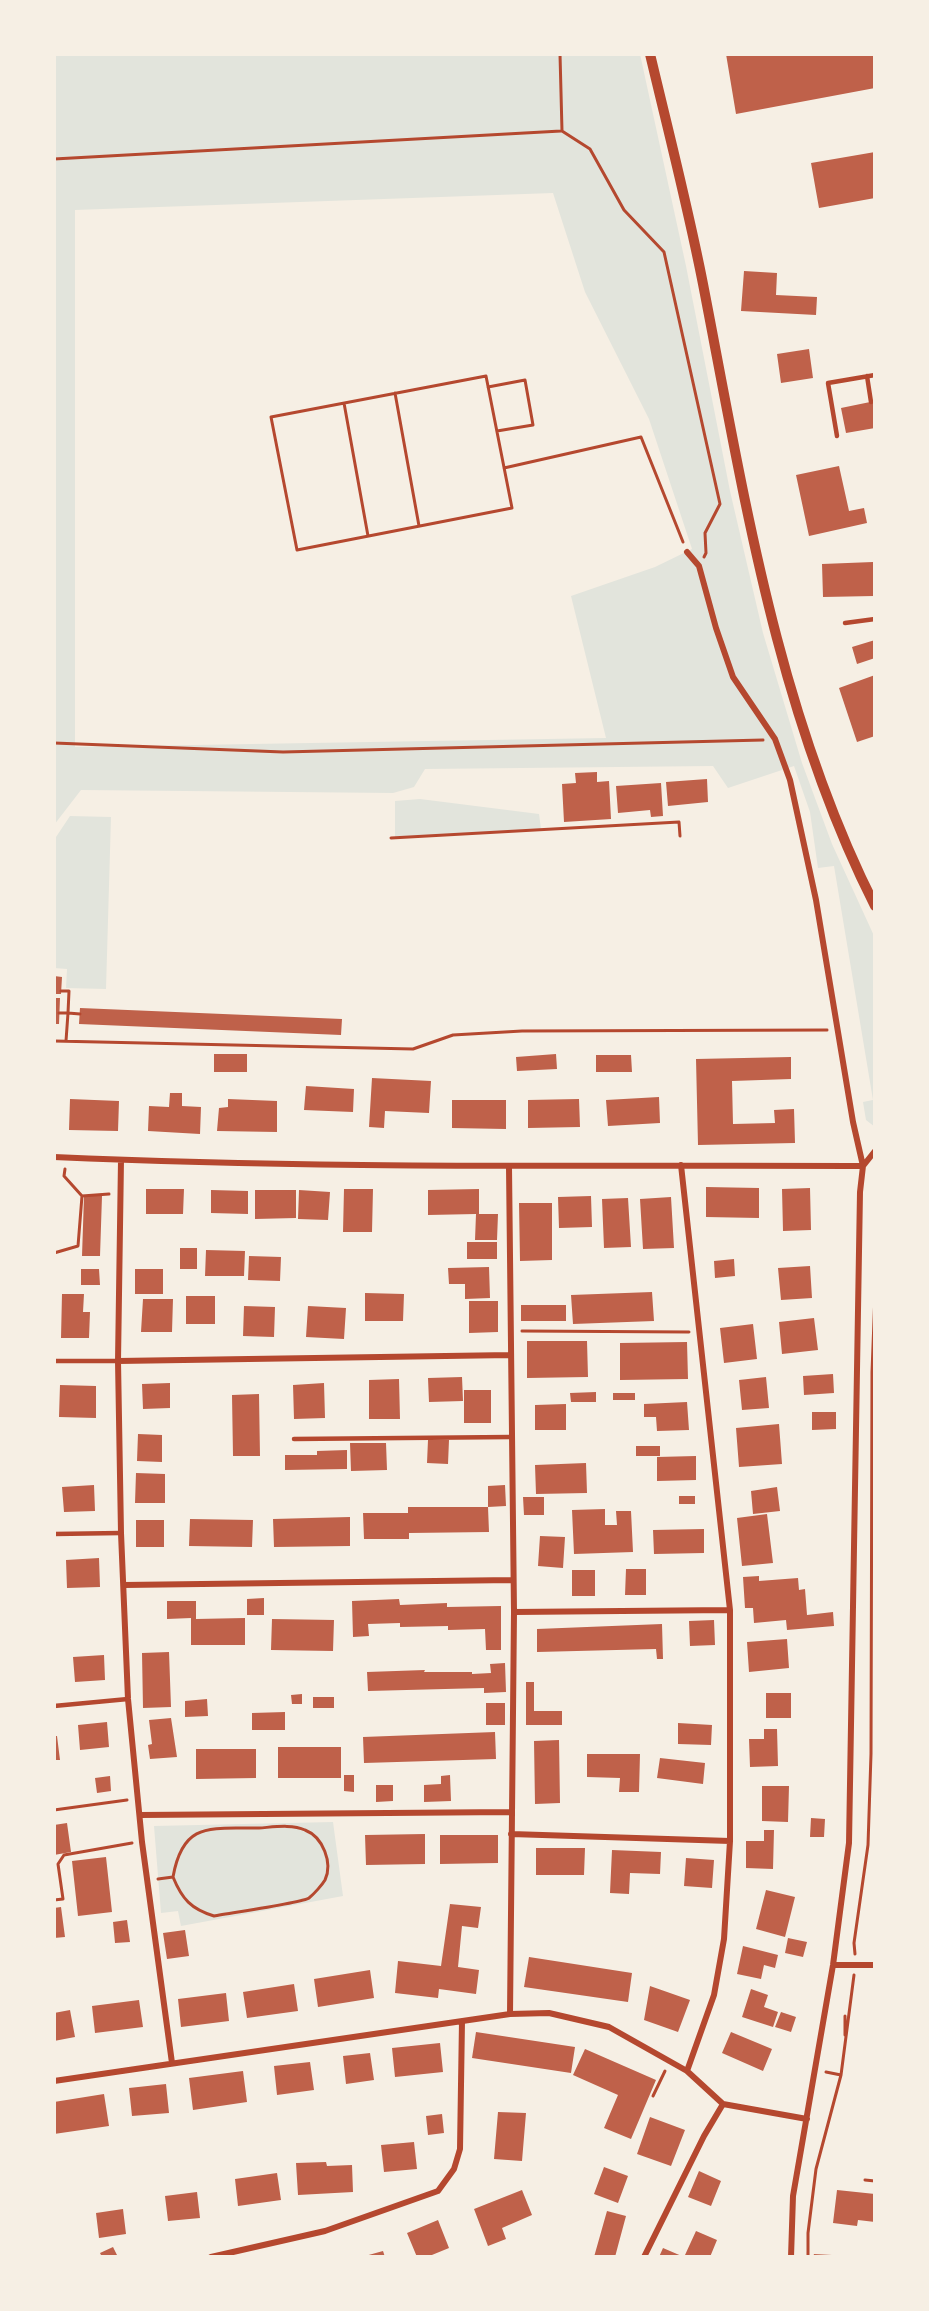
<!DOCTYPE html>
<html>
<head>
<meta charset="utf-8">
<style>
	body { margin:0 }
	#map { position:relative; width:929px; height:2311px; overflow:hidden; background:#f6efe4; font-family:Ubuntu,sans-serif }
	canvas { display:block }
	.frame { position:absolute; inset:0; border:56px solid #f6efe4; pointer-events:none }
</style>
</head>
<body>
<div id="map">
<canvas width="929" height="2311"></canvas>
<div class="frame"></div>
</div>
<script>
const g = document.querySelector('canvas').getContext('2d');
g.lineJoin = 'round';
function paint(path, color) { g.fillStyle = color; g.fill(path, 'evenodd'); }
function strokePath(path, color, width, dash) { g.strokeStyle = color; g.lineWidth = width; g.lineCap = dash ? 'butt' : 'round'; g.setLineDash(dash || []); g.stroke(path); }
paint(new Path2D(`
	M54,54h586l46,212 44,225 33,142 39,130 30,81 43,94v189l-9,-7 -3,-18 10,-2 -39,-234 -16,2 -8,-56 -16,-46 -66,22 -15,-22 -288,3 -11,18 -21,6 -312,-3 -27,35zM553,193l32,99 64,127 43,130 -37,18 -84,29 35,142 -531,9v-537z
	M420,799l119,15 2,15 -146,9v-37z
	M70,816l41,1 -5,172 -40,-1 1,-19 -13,-1v-128z
	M333,1822l10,74 -162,30 -3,-15 -17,2 -7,-87z`), '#e2e4dc');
paint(new Path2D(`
	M726,54h148l1,34 -139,26z
	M875,152v46l-56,10 -8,-45z
	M744,271l33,2 -1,22 41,2 -1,18 -75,-4z
	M809,349l4,29 -32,5 -4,-29z
	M875,401v27l-29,5 -5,-25z
	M839,466l10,45 15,-3 3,15 -58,13 -13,-61z
	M873,562l1,34 -51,1 -1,-33z
	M875,640v18l-18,6 -5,-17z
	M875,675v61l-18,6 -18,-54z
	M597,772v10l12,-1 2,38 -47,3 -2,-38 14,-1 -1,-10z
	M707,779l1,23 -40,4 -2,-24z
	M661,783l2,33 -12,1 -1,-7 -32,3 -2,-27z
	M54,976l8,1 -1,17h-7z
	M54,998h6l-1,26h-5z
	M80,1008l262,11 -1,16 -262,-11z
	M214,1054h33v18h-33z
	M556,1054l1,15 -40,2 -1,-14z
	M596,1055h35l1,17h-36z
	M791,1057v22l-59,2 1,43 42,-1 -1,-13 20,-1 1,34 -97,2 -2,-86z
	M372,1078l59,3 -2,32 -44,-2 -1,17 -15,-1z
	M306,1086l48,3 -1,23 -49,-2z
	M170,1093h12v13l19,1 -1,27 -52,-3 1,-25 20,1z
	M659,1097l1,26 -52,3 -2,-26z
	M70,1099l49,2 -1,30 -49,-1z
	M228,1099l49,2v31l-60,-1 2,-23 9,-1z
	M579,1099l1,28 -52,1v-28z
	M452,1100h54v29l-54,-1z
	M706,1187l53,1v30l-53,-1z
	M810,1188l1,42 -28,1 -1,-42z
	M146,1189h38l-1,25h-37z
	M344,1189h29l-1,43h-29z
	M479,1189v25h19l-1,26h-22l1,-26 -48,1v-25z
	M211,1190l37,1v23l-37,-1z
	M255,1190h41v28l-41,1z
	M299,1190l31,2 -2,28 -30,-1z
	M84,1196h18l-2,60h-18z
	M591,1196l1,31 -33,1 -1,-31z
	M671,1197l3,51 -31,1 -3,-50z
	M628,1198l3,49 -27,1 -2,-49z
	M519,1203h33v57l-32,1z
	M467,1242h30v17h-30z
	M180,1248h17v21h-17z
	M206,1250l39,1 -1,25h-39z
	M249,1256l32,1 -1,24 -32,-1z
	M734,1259l1,17 -20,2 -1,-17z
	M810,1266l2,32 -31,2 -3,-32z
	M489,1267l1,31 -25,1v-15h-16l-1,-16z
	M81,1269h18l1,16h-19z
	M135,1269h28v25h-28z
	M652,1292l2,29 -81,3 -2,-29z
	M365,1293l39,1 -1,27h-38z
	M62,1294h22l-1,18h7l-1,26h-28z
	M186,1296h29v28h-29z
	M143,1299h30l-1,33h-31z
	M469,1301h29v31l-29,1z
	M521,1305h45v16h-45z
	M244,1306l31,1 -1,30 -31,-1z
	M308,1306l38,2 -2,31 -38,-2z
	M814,1318l4,32 -36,4 -3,-32z
	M753,1324l4,35 -33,4 -4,-35z
	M527,1341h60l1,36 -61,1z
	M687,1342l1,37 -68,1v-37z
	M833,1374l1,19 -30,2 -1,-19z
	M462,1377l1,24 -34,1 -1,-24z
	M766,1377l3,31 -27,2 -3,-30z
	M399,1379l1,40h-31v-39z
	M170,1383v25l-27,1 -1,-25z
	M324,1383l1,35 -31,1 -1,-34z
	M60,1385l36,1v32l-37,-1z
	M464,1390h27v33h-27z
	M596,1392v10h-25l-1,-9z
	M613,1393h22v7h-22z
	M259,1394l1,62h-27l-1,-61z
	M687,1402l2,28 -32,1 -1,-14h-12v-13z
	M566,1404v26h-31v-25z
	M812,1412h24v17l-24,1z
	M779,1424l3,40 -43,3 -3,-39z
	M138,1434l24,1v27l-25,-1z
	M428,1440h21l-1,24 -21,-1z
	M350,1443h36l1,27 -36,1z
	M636,1446h24v10h-24z
	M347,1450v19l-62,1v-15h32v-4z
	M696,1456v24l-39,1v-24z
	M586,1463l1,30 -51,1 -1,-29z
	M136,1473l29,1v29h-30z
	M94,1485l1,26 -31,1 -2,-25z
	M505,1485l1,21 -18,1v-21z
	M777,1487l3,24 -27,3 -2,-23z
	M679,1496h16v8h-16z
	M523,1497h21v18h-20z
	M408,1507h80l1,25 -80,1v6h-45l-1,-26h45z
	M605,1509v16h12l-1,-14h15l2,41 -59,2 -2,-44z
	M767,1514l6,49 -31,3 -5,-48z
	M350,1517v29l-76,1 -1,-28z
	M190,1519l63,1 -1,27 -63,-1z
	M136,1520h28v27h-28z
	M704,1529v24l-50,1 -1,-24z
	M540,1536l25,1 -2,31 -25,-2z
	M99,1558l1,29 -33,1 -1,-28z
	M626,1569h20v26h-21z
	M572,1570h23v26h-23z
	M759,1576v5l39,-3 1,12 6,-1 2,26 26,-3 1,14 -47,4 -1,-10 -32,3 -1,-15h-8l-2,-31z
	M264,1598v17h-17v-16z
	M399,1599l1,6 47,-2v4l54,-1v44h-15l-1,-21 -37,1v-4l-48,1v-4l-32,1 1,12 -16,1 -1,-36z
	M167,1601h29v18l49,-1v27h-54v-27l-24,1z
	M272,1619l62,1 -1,31 -62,-1z
	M714,1620l1,25 -25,1 -1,-25z
	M662,1624l1,35h-6l-1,-10 -119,3v-23z
	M787,1639l2,29 -40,4 -2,-30z
	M169,1652l2,55 -28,1 -1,-55z
	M104,1655l1,25 -30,2 -2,-25z
	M505,1663l1,29 -22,1v-5l-116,3 -1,-19 58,-2 -1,2h48v2l19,-1 -1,-9z
	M526,1682h8v29h28v14h-36z
	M766,1693h25v25h-25z
	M302,1694v10h-10l-1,-9z
	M313,1697h21v11h-21z
	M207,1699l1,17 -23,1v-16z
	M486,1703h19v22h-19z
	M285,1712v18h-33v-17z
	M171,1718l6,39 -27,2 -2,-14 4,-1 -3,-24z
	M107,1722l2,25 -29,3 -2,-25z
	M678,1723l34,2 -1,20 -33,-1z
	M764,1729h13l1,37 -28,1 -1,-28h15z
	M495,1732l1,27 -132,4 -1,-26z
	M54,1736h3l3,24h-6z
	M559,1740l1,63 -25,1 -1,-63z
	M278,1747h63v31h-63z
	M196,1749h60v29l-60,1z
	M587,1754h53l-1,38h-20l1,-14 -33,-1z
	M660,1758l45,5 -2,21 -46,-6z
	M344,1775h10v17l-10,-1z
	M450,1775l1,26 -27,1v-17l17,-1v-8z
	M110,1776l1,15 -14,2 -2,-15z
	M376,1785h17v16l-17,1z
	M762,1786h27l-1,36 -26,-1z
	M811,1818l14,1 -1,18h-14z
	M67,1823l4,29 -17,3v-30z
	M764,1830h10l-1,39 -27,-1v-27h18z
	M425,1834v30l-59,1 -1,-30z
	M440,1835h58v28l-58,1z
	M536,1848h49l-1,27h-48z
	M612,1850l49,2 -1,22 -30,-1 -1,21 -19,-1z
	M106,1857l6,55 -34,4 -6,-55z
	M686,1858l28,2 -2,28 -28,-2z
	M766,1890l29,7 -10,40 -29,-8z
	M450,1904l31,3 -3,21 -16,-2 -4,41 21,3 -3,24 -37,-5 -1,9 -43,-5 3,-32 43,5z
	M61,1907l4,30 -11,1v-30z
	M127,1920l3,22 -15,1 -2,-21z
	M185,1930l4,26 -22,3 -4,-26z
	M788,1938l19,4 -4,15 -18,-4z
	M743,1946l35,9 -3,13 -11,-3 -3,14 -24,-5z
	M529,1957l103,16 -4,29 -104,-15z
	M370,1970l4,28 -56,9 -4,-28z
	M294,1984l4,27 -51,7 -4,-26z
	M650,1986l40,14 -12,32 -34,-12z
	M751,1989l17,6 -4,12 14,5 -5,15 -31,-10z
	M226,1993l3,28 -48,6 -3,-28z
	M139,2000l4,27 -48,6 -3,-27z
	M70,2010l5,27 -21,4v-28z
	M781,2012l15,5 -5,15 -16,-5z
	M476,2032l99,15 -4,26 -99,-15z
	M731,2032l41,17 -9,22 -41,-18z
	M440,2043l3,29 -48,5 -3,-29z
	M585,2049l71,31 -25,59 -27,-11 14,-33 -45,-20z
	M370,2053l4,27 -28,4 -3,-28z
	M310,2062l4,28 -37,5 -3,-29z
	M243,2071l4,31 -54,8 -4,-32z
	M166,2084l3,29 -37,3 -3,-28z
	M104,2094l5,32 -55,8v-32z
	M498,2112l28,1 -4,48 -28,-2z
	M442,2114l2,19 -16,2 -2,-19z
	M650,2117l35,13 -14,36 -34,-12z
	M414,2142l3,27 -33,3 -3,-27z
	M326,2162l1,4 25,-1 1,27 -55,3 -2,-32z
	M604,2167l24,9 -10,27 -24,-9z
	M699,2171l22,10 -10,25 -23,-9z
	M277,2173l4,27 -43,6 -3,-27z
	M522,2190l10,25 -30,13 4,11 -18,7 -14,-37z
	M837,2190l38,4v28l-17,-2 -1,6 -24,-3z
	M197,2192l3,26 -32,3 -3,-25z
	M123,2209l3,25 -27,4 -3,-25z
	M607,2211l19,5 -7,26 -4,15h-21z
	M438,2220l11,28 -22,9h-10l-10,-24z
	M696,2231l21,9 -7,17 -25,-2z
	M113,2247l5,10h-16l-2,-4z
	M663,2248l21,9h-25z
	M383,2251l2,6h-20v-1z
	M814,2254l18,1 -1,2h-18z`), '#bf614a');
strokePath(new Path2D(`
	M560,54l2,77 28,18 34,61 40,42 56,252 -15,29 1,20 -2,4
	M54,159l507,-28
	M486,376l26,132 -215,42 -26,-133z
	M488,387l37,-7 8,45 -36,6
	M395,393l24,133
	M344,403l24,133
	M504,468l137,-31 42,105
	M54,743l229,9 480,-12
	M391,838l288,-16 1,14
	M61,991h8l-1,22 12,1
	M59,1013h9l-2,28
	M54,1041l359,8 40,-14 69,-4 305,-1
	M65,1169l-1,7 18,20
	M54,1253l24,-7 4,-50 27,-2
	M522,1331l167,1
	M54,1810l73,-10
	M158,1879l15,-2c10,-57 39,-48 86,-49 15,-1 33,-4 46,2 18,7 28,33 20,50 -3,5 -11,14 -16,18 -7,5 -80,15 -95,18 -23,-7 -32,-17 -41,-39
	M54,1900l9,-1 -5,-35 6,-9 68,-12
	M855,1954l-1,-11 14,-98 3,-91 1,-382 3,-78
	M845,2016v19
	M826,2072l15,3
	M653,2096l12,-25
	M865,2180l10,1
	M808,2257v-24l8,-64 25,-94 13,-100`), '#b5482f', 3);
strokePath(new Path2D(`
	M867,376l4,26
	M837,436l-9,-53 47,-8
	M845,623l30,-4
	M54,1361h64
	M294,1439l217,-2
	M54,1534l67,-1
	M54,1706l74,-7`), '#b5482f', 4.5);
strokePath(new Path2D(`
	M687,552l12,14 17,62 17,49 42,62 15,41 26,120 37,222 10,44 -3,26 -11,651 -16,122 -40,231 -2,61
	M54,1157c269,12 540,8 809,9
	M121,1160l-3,201 3,172 7,166 14,143 30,221
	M681,1165l49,445v231l-6,98 -10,56 -27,76
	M863,1166l12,-15
	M509,1167l5,445 -4,402
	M118,1361l393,-6
	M124,1585l389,-5
	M514,1612l216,-2
	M140,1815l371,-3
	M511,1834l219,7
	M833,1965h42
	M54,2081l456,-67 39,-1 60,14 78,44 36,33 84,15
	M211,2257l114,-26 113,-40 16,-22 6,-20 2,-128
	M644,2257l60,-121 19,-32`), '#b5482f', 6);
strokePath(new Path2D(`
	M650,54c18,76 38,153 53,230 41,211 74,428 172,622`), '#b5482f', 10);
</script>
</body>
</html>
